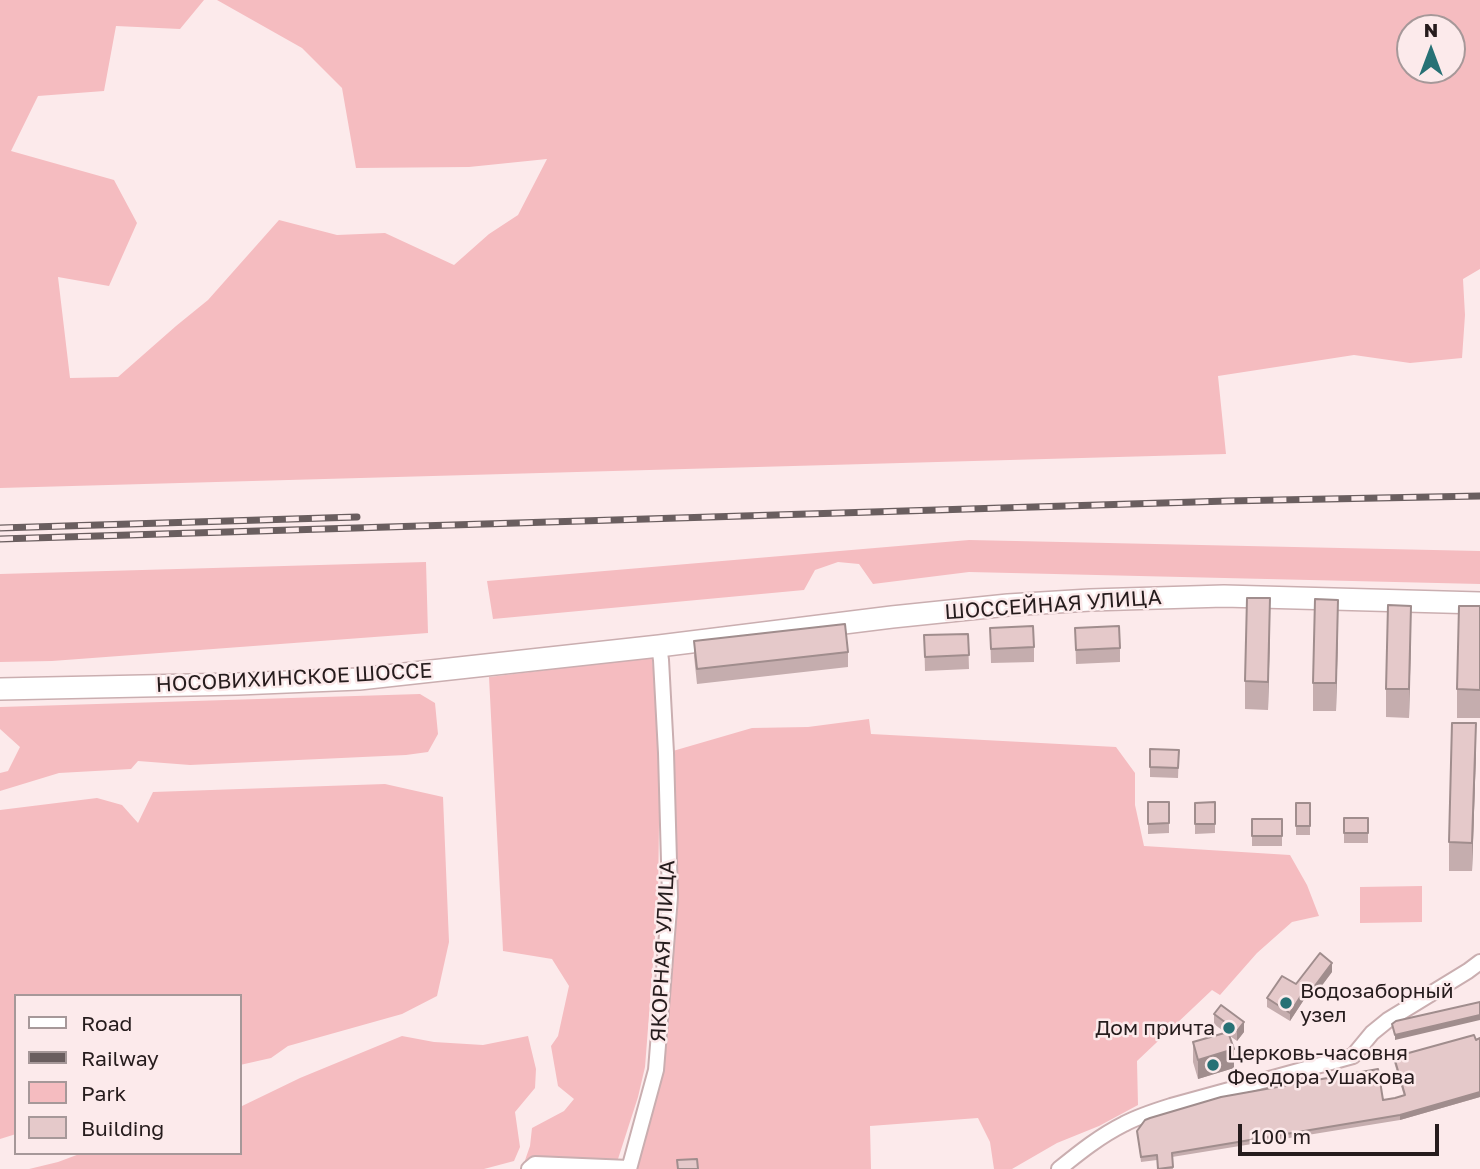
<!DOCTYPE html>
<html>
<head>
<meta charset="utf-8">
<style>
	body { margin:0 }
	#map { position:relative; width:1480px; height:1169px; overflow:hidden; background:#fceaeb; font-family:"Golos Text",sans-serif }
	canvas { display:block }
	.legend { position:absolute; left:14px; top:994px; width:228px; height:161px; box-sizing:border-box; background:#fceaeb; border:2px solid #a69899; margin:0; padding:9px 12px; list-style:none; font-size:21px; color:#261c1d }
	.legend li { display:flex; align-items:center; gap:14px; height:35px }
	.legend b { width:35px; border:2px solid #a69899 }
	.north { position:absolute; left:1396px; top:14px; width:70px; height:70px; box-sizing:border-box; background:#fceaeb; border:2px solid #a69899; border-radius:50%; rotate:0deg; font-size:19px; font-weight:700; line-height:28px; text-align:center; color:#261c1d }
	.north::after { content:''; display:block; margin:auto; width:24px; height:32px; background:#277175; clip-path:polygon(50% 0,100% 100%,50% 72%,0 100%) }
	.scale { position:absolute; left:1238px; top:1124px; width:201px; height:32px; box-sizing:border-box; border:4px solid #261c1d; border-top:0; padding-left:9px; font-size:21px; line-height:24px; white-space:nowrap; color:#261c1d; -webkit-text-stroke:5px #fceaeb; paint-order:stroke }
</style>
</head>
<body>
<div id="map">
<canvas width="1480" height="1169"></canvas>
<ul class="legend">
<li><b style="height:9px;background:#fff"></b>Road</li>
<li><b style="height:9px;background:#6a5e5f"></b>Railway</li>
<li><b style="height:19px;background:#f5bcc0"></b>Park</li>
<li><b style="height:19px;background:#e5c9ca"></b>Building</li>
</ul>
<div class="north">N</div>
<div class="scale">100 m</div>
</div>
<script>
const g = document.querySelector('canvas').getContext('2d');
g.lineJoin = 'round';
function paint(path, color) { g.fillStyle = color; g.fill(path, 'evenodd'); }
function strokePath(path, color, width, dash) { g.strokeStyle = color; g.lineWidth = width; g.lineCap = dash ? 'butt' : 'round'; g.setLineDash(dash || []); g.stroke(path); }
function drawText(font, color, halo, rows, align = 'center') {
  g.font = font + ' "Golos Text",sans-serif'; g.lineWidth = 5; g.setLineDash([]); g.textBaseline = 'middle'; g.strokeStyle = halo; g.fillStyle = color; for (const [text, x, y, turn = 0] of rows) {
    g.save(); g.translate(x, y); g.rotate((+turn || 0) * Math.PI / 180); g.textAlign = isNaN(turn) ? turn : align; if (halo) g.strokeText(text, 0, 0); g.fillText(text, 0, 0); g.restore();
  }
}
paint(new Path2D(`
	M0,0h204l-24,29 -64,-3 -12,65 -66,5 -27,55 103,29 23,43 -28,63 -51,-9 12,101 48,-1 58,-51 32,-26 71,-80 58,15 48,-2 69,32 35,-31 29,-19 29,-56 -78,8 -113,1 -14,-80 -40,-40 -85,-48h1263v269l-17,10 2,36 -3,43 -52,5 -56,-8 -136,21 8,78 -1226,34zM1410,28h42v42h-42z
	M969,540l511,11v33l-511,-12 -96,12 -14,-20 -21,-2 -23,8 -11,20 -311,29 -6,-38z
	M426,562l2,71 -376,28 -52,1v-88z
	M652,657l8,91 -2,151 -13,168 -7,30 -20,62 -2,10 -93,-3 7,-20 2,-18 32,-17 10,-12 -16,-13 -7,-40 7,-10 11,-50 -17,-27 -49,-8 -14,-274z
	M420,694l15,9 3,31 -10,18 -22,3 -216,10 -52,-4 -7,8 -72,4 -59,18v-18l8,-2 12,-24 -20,-18v-22z
	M869,719l2,15 245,13 19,26v32l9,41 146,9 17,30 12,31 -27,6 -35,31 -37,42 -8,-5 -75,71 1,44 -39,21 -42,17 -45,26h-18l-4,-27 -12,-24 -108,8 1,43h-242l27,-99 14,-173 -4,-144 86,-25 56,-1z
	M385,784l58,13 6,145 -12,54 -35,18 -114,32 -17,12 -31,7v-69h-224v138l-16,5v-329l97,-12 25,7 16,18 15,-31z
	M1422,886v36l-62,1v-36z
	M402,1036l32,6 49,3 45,-9 8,33 -1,19 -20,24 5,35 -6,14 -30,8h-455l29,-7 24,-9h158v-46l60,-29z`), '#f5bcc0');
const street = new Path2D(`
	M529,1169l6,-5 94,4
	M629,1169l27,-99 14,-173 -4,-144 -5,-93 -2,-14
	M1059,1169c21,-17 41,-33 65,-45 15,-8 31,-13 47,-18l182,-50 19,-23 16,-13 80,-49 12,-9`);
const secondary = new Path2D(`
	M0,689l238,-5 121,-5 300,-33 233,-29 116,-12 82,-5 134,-4 256,7`);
strokePath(street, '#caaeb0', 18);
strokePath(secondary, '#caaeb0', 24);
strokePath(street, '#fff', 14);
strokePath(secondary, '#fff', 21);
const rail = new Path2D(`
	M0,528l357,-11
	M0,539l1227,-38 253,-5`);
strokePath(rail, '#6a5e5f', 7);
strokePath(rail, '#fceaeb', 4.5, [13]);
paint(new Path2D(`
	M1480,606v112h-23v-29z
	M1270,627l-2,83 -23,-1v-28z
	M990,628l44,19v15l-43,1z
	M1075,628l45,20v14l-44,2z
	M1338,628l-2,83h-23v-28z
	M968,634l1,35 -44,2 -1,-36z
	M1411,634l-2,84 -23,-1v-28z
	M694,641l154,11v15l-151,17 -3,-28z
	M1150,749l29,1 -1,28 -28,-1z
	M1476,751l-4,120h-23v-29z
	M1148,802h21v31l-21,1z
	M1215,802v31l-20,1v-31z
	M1296,803h14v32h-14z
	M1344,818h24v25h-24z
	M1252,819h30v27h-30z
	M1332,972l-18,24 -5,-4 -19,29 -23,-14v-9l29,-14z
	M1214,1014l30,18 -7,9 -7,-5 4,32 -36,11 -5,-17v-20l33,-9 -12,-9z
	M1480,1038v59l-80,23 -228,37 1,12h-15l-1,-9 -16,2 -4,-31 258,-33 9,-2 -10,-34v-5z`), '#c5adae');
paint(new Path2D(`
	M1270,598v29l-2,83v-28z
	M1338,600v28l-2,83v-28z
	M1411,606v28l-2,84v-29z
	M1476,723v28l-4,120v-28z
	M1332,963v9l-18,24v-9z
	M1309,983v9l-19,29v-8z
	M1480,1015v5l-85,20v-5z
	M1244,1022v10l-7,9v-10z
	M1234,1049v19l-36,11v-19z
	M1480,1092v5l-80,23v-5z`), '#a08d8d');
const building = new Path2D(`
	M1247,598h23l-2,84 -23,-1z
	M1315,599l23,1 -2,83h-23z
	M1388,605l23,1 -2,83h-23z
	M1459,606h21v84l-23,-1z
	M845,624l3,28 -151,17 -3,-28z
	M1033,626l1,21 -43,2 -1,-21z
	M1119,626l1,22 -44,2 -1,-22z
	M968,634l1,21 -44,2 -1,-22z
	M1452,723h24l-4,120 -23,-1z
	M1150,749l29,1 -1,18 -28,-1z
	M1148,802h21v21l-21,1z
	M1215,802v22h-20v-21z
	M1296,803h14v23h-14z
	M1344,818h24v15h-24z
	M1252,819h30v17h-30z
	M1320,953l12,10 -18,24 -5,-4 -19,30 -23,-15 15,-22 14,8z
	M1480,1002v13l-85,20 -3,-11 4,-3z
	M1221,1005l23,17 -7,9 -23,-17z
	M1228,1032l6,17 -36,11 -5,-18z
	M1474,1035l2,5 4,-2v54l-80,23 -228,38 1,14 -15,2 -1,-14 -16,2 -4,-26 8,-11 5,-2 71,-21 157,-28 5,31 12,-2 10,-3 -11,-38z
	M697,1159l1,10h-20l-1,-9z`);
paint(building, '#e5c9ca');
strokePath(building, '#a08d8d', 2);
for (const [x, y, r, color] of [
	[1286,1003,7,"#277175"],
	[1229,1028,7,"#277175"],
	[1213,1065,7,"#277175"]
]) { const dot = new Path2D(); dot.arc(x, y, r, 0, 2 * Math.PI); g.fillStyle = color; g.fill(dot); strokePath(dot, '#fceaeb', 2.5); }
drawText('21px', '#261c1d', '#fceaeb', [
	["ШОССЕЙНАЯ УЛИЦА",1053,605,-4],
	["НОСОВИХИНСКОЕ ШОССЕ",294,678,-3],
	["ЯКОРНАЯ УЛИЦА",663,951,-87]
]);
drawText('21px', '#261c1d', '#fceaeb', [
	["Водозаборный",1300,991],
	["узел",1300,1015],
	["Дом причта",1215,1028,"right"],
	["Церковь-часовня",1227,1053],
	["Феодора Ушакова",1227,1077]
], 'left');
</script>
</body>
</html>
